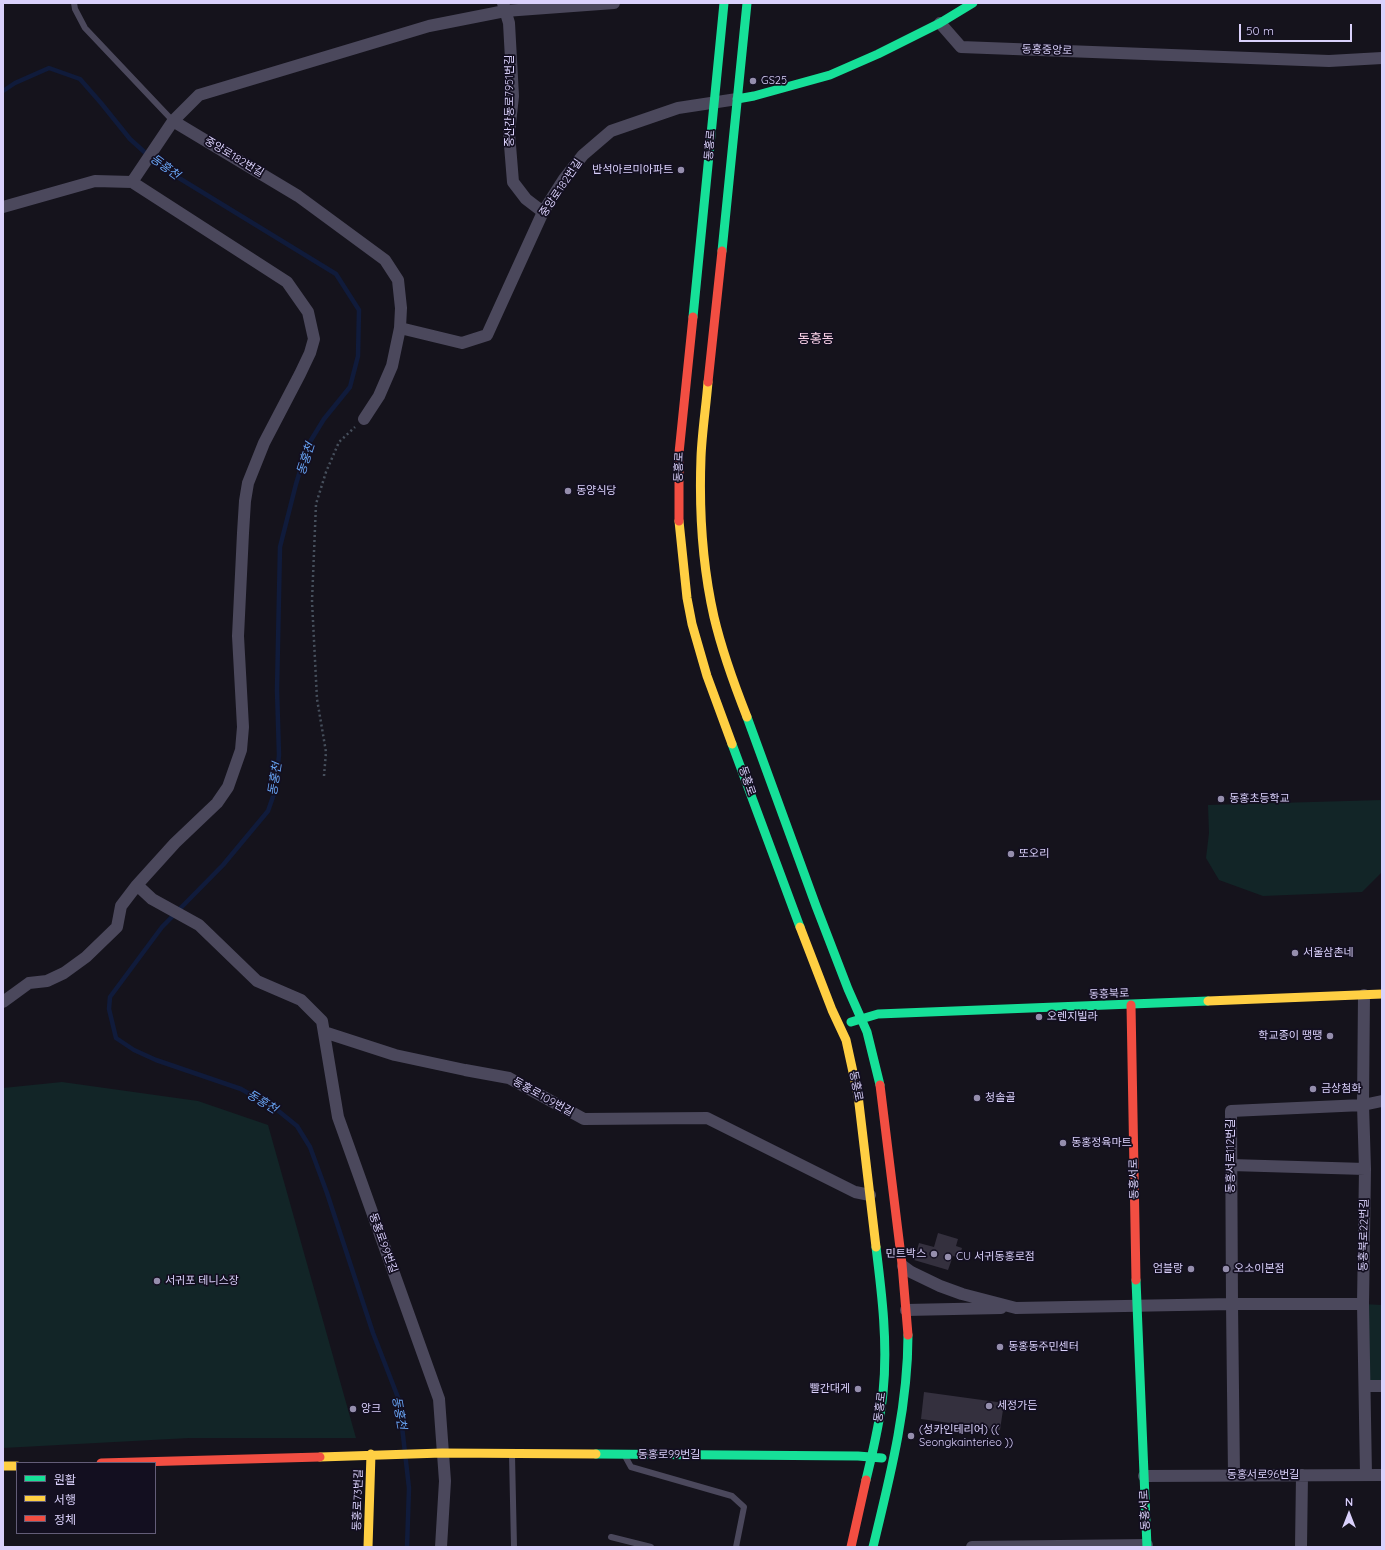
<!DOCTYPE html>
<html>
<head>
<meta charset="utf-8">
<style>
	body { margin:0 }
	#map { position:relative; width:1385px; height:1550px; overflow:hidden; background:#15131c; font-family:Quicksand,"Noto Sans KR",sans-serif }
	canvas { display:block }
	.frame { position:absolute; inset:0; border:4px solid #dad1fb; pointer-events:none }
	.legend { position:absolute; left:16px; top:1462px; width:140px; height:72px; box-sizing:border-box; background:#130f20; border:1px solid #635d78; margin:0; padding:5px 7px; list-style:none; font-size:12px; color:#dad1fb }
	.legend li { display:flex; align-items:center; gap:8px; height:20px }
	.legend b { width:20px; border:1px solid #635d78 }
	.north { position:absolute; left:1329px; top:1494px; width:40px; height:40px; -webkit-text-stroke:3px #130f20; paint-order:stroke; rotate:0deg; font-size:11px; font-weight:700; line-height:16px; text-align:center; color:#dad1fb }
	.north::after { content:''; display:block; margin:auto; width:14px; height:18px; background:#dad1fb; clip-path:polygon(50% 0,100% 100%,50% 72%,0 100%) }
	.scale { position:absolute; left:1239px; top:24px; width:113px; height:18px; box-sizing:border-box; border:2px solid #dad1fb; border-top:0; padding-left:5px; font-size:12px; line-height:14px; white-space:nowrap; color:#dad1fb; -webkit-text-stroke:3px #130f20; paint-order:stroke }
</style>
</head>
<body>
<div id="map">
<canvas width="1385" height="1550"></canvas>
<div class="frame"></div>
<ul class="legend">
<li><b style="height:5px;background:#16e098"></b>원활</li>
<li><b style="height:5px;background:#ffcf43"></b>서행</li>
<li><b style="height:5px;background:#f24e42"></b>정체</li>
</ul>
<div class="north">N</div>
<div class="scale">50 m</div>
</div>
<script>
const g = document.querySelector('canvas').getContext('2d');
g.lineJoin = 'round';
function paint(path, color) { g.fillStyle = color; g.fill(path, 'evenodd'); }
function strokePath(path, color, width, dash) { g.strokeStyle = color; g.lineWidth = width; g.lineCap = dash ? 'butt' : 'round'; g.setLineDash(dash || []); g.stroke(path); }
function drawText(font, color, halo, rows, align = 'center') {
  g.font = font + ' Quicksand,"Noto Sans KR",sans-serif'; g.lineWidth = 3.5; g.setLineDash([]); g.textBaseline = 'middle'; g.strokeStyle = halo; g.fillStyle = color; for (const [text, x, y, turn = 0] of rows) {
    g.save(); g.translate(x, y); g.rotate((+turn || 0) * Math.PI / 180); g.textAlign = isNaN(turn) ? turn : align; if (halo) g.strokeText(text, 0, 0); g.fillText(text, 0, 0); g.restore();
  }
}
paint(new Path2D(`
	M1382,800v72l-20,20 -99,4 -44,-16 -13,-22 3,-25 -1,-28z
	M62,1082l136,19 70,24 88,313h-167l-186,10v-360z
	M1363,1304l19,1v81h-17z`), '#122527');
strokePath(new Path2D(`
	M3,91l12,-8 34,-15 31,11 21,24 29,36 31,28 175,107 23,36 -1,46 -8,31 -26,32 -16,26 -12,39 -16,63 -3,143 2,65 -4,36 -7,20 -45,54 -61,62 -52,70 -1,12 7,29 18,12 22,10 85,29 35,20 21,17 13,21 17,46 46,140 26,67 10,88 -2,59`), '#101b3b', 4.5);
paint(new Path2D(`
	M938,1233l20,6 -2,7 6,2 -3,10 -6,-2 -5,14 -34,-10 5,-17 15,4z
	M924,1392l80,11 -4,27 -79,-11z`), '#34303e');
strokePath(new Path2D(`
	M324,776l2,-24 -9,-53 -5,-98 4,-97 10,-32 13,-30 16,-15`), '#464f5c', 2.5, [2, 3]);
strokePath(new Path2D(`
	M74,3l1,6 10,19 88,93
	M512,1455l2,92
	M625,1456l6,11 101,29 12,11 -8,40
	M611,1537l40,10`), '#4b485c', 6);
strokePath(new Path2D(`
	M503,3l6,20 4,73 -4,37 4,49 13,17 17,13
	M940,23l21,24 368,14 53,-3
	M173,121l26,-26 230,-69 76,-15 109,-8
	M132,182l41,-61 125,75 87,64 13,20 3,28 -1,20 -8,38 -13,30 -15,23
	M3,207l92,-26 37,1
	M400,328l62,15 25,-8 56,-123 21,-33 19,-24 28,-24 67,-23 59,-9
	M137,885l15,14 47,26 58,56 44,19 21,21 16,96 101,282 6,82 -4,66
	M1364,995l-1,110 2,64 -2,135 3,171
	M3,1002l26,-19 18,-2 17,-8 22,-16 31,-30 4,-21 16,-21 38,-42 42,-40 11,-16 13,-37 2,-23 -5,-91 5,-103 2,-32 3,-18 16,-40 36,-69 10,-21 4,-14 -6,-27 -21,-30 -155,-100
	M324,1032l71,23 70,15 44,8 75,41 123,-1 148,74 15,3
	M1231,1165l134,4
	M903,1266l8,6 29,14 22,8 54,14 216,-4 2,171
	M1363,1304h-131l-1,-193 132,-6 19,-4
	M906,1310l95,-2
	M1365,1386h17
	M1144,1476l238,-1
	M972,1547l175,-2
	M1301,1547l1,-72`), '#4b485c', 12);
strokePath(new Path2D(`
	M737,99l17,-3 76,-21 48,-21 62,-31 33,-20
	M722,251l25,-248
	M693,317l31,-314
	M747,717l69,189 32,83 19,43 13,53
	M732,744l68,183
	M851,1022l27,-8 330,-13
	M1136,1280l11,267
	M596,1454l262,2 24,2
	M866,1480c7,-29 14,-57 17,-87 5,-49 -1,-98 -7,-146
	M873,1547c17,-70 35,-140 35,-212`), '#16e098', 9);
strokePath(new Path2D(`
	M708,382c-2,25 -6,50 -7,75 -2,53 1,107 13,160 8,34 20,67 33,100
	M679,521l8,77 5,26 15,52 25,68
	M800,927l32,83 14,30 12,55 18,152
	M1208,1001l174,-7
	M320,1457l122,-4 154,1
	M3,1466h14
	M368,1547l3,-93`), '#ffcf43', 9);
strokePath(new Path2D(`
	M708,382l14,-131
	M679,521v-68l14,-136
	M1131,1005l5,275
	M880,1085l22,179 6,71
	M101,1463l219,-6
	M851,1547l15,-67`), '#f24e42', 9);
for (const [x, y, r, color] of [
	[753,81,4,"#958ead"],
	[681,170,4,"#958ead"],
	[568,491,4,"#958ead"],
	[1221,799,4,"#958ead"],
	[1011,854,4,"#958ead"],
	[1295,953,4,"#958ead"],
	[1039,1017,4,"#958ead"],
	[1330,1036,4,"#958ead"],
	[1313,1089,4,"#958ead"],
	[977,1098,4,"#958ead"],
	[1063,1143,4,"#958ead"],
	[934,1254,4,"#958ead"],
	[948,1257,4,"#958ead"],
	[1191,1269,4,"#958ead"],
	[1226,1269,4,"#958ead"],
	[157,1281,4,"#958ead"],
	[1000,1347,4,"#958ead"],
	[858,1389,4,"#958ead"],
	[989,1406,4,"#958ead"],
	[353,1409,4,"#958ead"],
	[911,1436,4,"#958ead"]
]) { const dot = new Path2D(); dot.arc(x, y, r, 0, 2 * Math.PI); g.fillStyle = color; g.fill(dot); strokePath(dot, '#130f20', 1.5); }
drawText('11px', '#dad1fb', '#130f20', [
	["동홍중앙로",1047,50,2],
	["중산간동로7951번길",510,101,-90],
	["동홍로",710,145,-85],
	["중앙로182번길",234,157,31],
	["중앙로182번길",561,188,-56],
	["동홍로",679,467,-88],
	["동홍로",747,781,71],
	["동홍북로",1109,994,-2],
	["동홍로",856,1086,79],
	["동홍로109번길",543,1097,29],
	["동홍서로112번길",1231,1156,-90],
	["동홍서로",1134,1179,-91],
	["동홍북로22번길",1364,1235,-89],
	["동홍로99번길",383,1243,70],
	["동홍로",880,1407,-83],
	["동홍로99번길",669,1455],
	["동홍서로96번길",1263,1475],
	["동홍로73번길",358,1500,-88],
	["동홍서로",1145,1510,-93]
]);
drawText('11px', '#dad1fb', '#130f20', [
	["GS25",761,81],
	["반석아르미아파트",673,170,"right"],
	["동양식당",576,491],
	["동홍초등학교",1229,799],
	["또오리",1019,854],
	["서울삼촌네",1303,953],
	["오렌지빌라",1047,1017],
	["학교종이 땡땡",1322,1036,"right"],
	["금상첨화",1321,1089],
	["청솔골",985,1098],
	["동홍정육마트",1071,1143],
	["민트박스",926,1254,"right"],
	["CU 서귀동홍로점",956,1257],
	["엄블랑",1183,1269,"right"],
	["오소이본점",1234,1269],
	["서귀포 테니스장",165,1281],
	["동홍동주민센터",1008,1347],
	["빨간대게",850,1389,"right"],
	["세정가든",997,1406],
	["앙크",361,1409],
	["(성카인테리어) ((",919,1430],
	["Seongkainterieo ))",919,1443]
], 'left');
drawText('italic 12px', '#68a4f3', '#130f20', [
	["동홍천",165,167,36],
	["동홍천",306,459,-72],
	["동홍천",275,779,-81],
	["동홍천",262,1102,31],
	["동홍천",399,1413,80]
]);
drawText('13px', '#fbd3e9', '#130f20', [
	["동홍동",816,339]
]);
</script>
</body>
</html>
